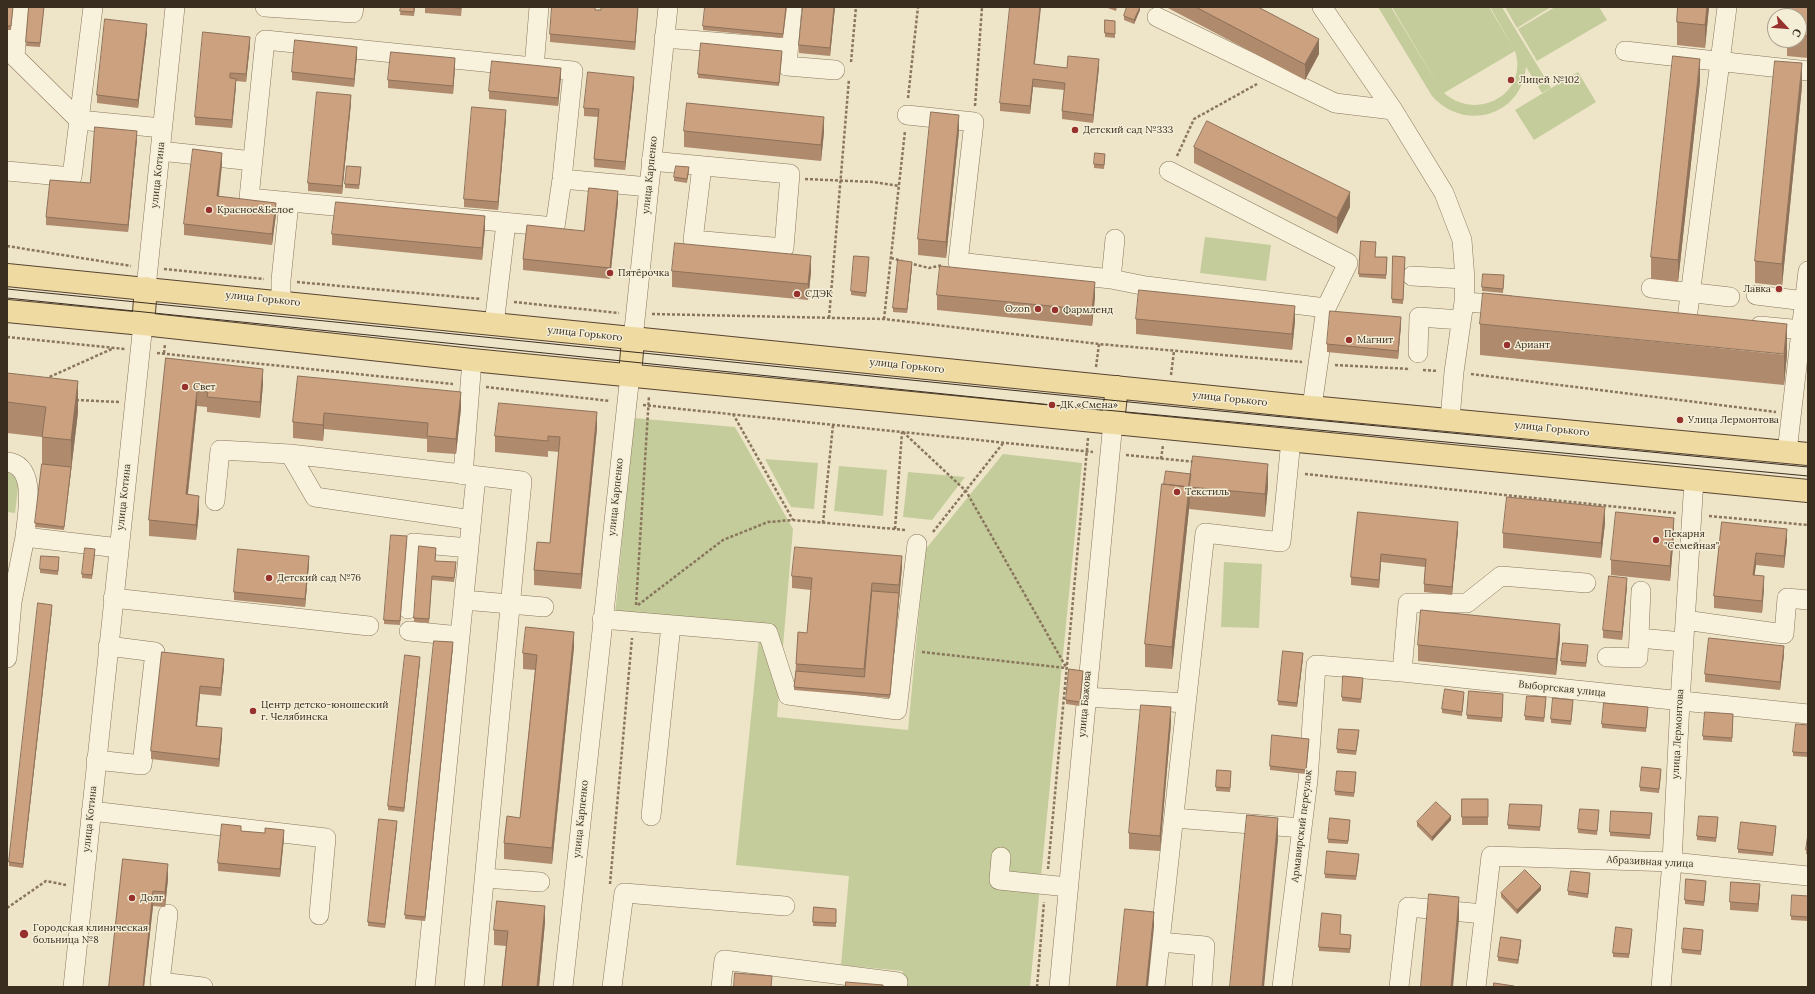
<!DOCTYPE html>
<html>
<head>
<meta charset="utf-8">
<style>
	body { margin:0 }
	#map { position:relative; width:1815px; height:994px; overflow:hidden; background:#eee4c8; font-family:Lora,serif }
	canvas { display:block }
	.frame { position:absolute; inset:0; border:8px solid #3a2e20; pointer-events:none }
	.north { position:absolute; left:1767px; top:8px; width:40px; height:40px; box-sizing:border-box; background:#f5eed7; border:1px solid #aaa18e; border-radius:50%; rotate:116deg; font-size:11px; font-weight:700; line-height:16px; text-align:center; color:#3a2e20 }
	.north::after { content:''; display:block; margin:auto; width:14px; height:18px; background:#97312e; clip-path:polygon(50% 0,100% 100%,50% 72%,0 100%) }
</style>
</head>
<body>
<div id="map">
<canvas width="1815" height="994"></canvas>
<div class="frame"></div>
<div class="north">С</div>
</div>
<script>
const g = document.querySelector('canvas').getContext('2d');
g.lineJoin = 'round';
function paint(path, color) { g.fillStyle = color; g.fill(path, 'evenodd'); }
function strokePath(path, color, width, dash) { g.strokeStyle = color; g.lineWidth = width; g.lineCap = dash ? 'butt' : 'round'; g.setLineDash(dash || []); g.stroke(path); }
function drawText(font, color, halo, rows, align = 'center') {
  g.font = font + ' Lora,serif'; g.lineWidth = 3; g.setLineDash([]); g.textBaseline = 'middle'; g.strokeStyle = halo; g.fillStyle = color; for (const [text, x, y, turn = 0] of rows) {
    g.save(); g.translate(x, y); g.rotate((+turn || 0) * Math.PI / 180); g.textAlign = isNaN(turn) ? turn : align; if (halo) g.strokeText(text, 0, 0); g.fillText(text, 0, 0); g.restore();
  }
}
paint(new Path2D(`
	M1378,7h13l50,83 -49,-83h97l25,42 -24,-42h12l49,81 -9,5 -16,-26c-5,50 -62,65 -94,29zM1515,51c14,43 -38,71 -71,42z
	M1505,7h46l-34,21z
	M1555,7h44l8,13 -70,41 -19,-32z
	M1578,72l18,30 -62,38 -19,-30z
	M1205,237l66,8 -5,36 -66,-8z
	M634,418l101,9 58,102 -16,188 131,13 17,-180 78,-96 79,9 -52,524h-129l2,-16 -62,-6 8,-89 -113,-11 24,-237 -145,-14z
	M765,459l53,4 -4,46 -23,-2z
	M839,466l48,4 -4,46 -49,-5z
	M7,470l13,2 -5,41 -8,-1z
	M908,472l57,5 -33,43 -29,-3z
	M1224,562l38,2 -3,64 -38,-1z`), '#c4cc9b');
const minor = new Path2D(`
	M19,7l-4,50 64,63 83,8
	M265,7l88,6 1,-6
	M792,7l-5,59 48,4
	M1322,7l71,103 51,83 18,47 3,39 -1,23 -10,70 -4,47
	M1157,17l178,86 58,7
	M664,38l113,9
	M265,40l308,31 -11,108 -7,48 -306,-29z
	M1625,51l183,20
	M534,68l5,-61
	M907,115l67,7 -16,140 153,17 35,7 180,22
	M160,151l93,10
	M651,161l139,13 -6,74 -91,-8 9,-74
	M7,171l65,6 21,-170
	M1169,171l179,92 -22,45 -14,99
	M562,179l87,8
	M1412,276l53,3
	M1111,279l4,-40
	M146,288l29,-281
	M1651,288l79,9
	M1756,295l49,6
	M281,301v-21l8,-77
	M1464,302l44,3
	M1687,319l40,-312
	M494,325l12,-102
	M1760,326l42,4
	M633,339l35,-332
	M1418,353l1,-36 42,3
	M1787,452l21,-181
	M290,454l25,43 157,23
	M7,462c31,3 20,53 18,75l94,11
	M463,475l9,-115
	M215,501l5,-51 70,4 232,27 -48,506
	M113,598l256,28
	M464,600l80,7
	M408,609l5,-66 56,5
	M602,619l166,14 20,62 109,15 20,-166
	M1685,620l99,14 3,-36 21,2
	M409,631l51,5
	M1639,638l44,4
	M1607,657l31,1 3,-67
	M7,658l5,-56 13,-65
	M1402,672l6,-69h59l34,-27 85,7
	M1086,697l100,6
	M96,760l46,5 13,-113 -47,-6
	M91,811l235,27 -7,77
	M651,816l20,-191
	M1174,818l128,10
	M1001,857l-2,23 69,7
	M485,878l55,4
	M168,914l-8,68 43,5
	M1160,942l45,4 -3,41
	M73,987l70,-663
	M425,987l51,-511
	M563,987l67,-612
	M612,987l12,-94 161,13
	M721,987l3,-27 174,22 -1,5
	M1059,987l54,-565
	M1155,987l50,-454 76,9 10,-102
	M1282,987l26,-207 8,-115 86,7 406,42
	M1399,987l9,-80 76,7
	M1476,987l15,-131 181,6 136,14
	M1661,987l11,-125 8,-160 14,-222`);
const major = new Path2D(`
	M7,275c434,42 869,89 1303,132 166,17 332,30 498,47
	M7,311l136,13 329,36 1336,131
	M143,324l3,-36
	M630,375l3,-36
	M1113,422l4,-35`);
strokePath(minor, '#89765d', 20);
strokePath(major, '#584431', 24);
strokePath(new Path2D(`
	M851,62l5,-55
	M908,98l10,-91
	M975,106l7,-99
	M1177,156l17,-37 63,-35
	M805,179l68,3 26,4
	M7,246l124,20
	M891,258l11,3
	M909,263l20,5 14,-3
	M164,269l100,10
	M297,282l184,17
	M514,302l105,11
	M652,314l232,5 215,25 203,18
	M829,318l20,-239
	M884,319l21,-188
	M7,337l118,12
	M157,353l296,31
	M164,353l1,-9
	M1335,365l75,4
	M1096,367l3,-23
	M1423,370l15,1
	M1471,374l305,38
	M1171,375l3,-24
	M45,379l69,-31
	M486,387l124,14
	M76,400l43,2
	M643,405l450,47
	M733,414l60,106
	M903,432l63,59 100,176
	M1126,455l69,7
	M1161,459l2,-14
	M1305,474l371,39
	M1709,516l99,9
	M823,523l10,-98
	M895,529l7,-97
	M933,532l71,-90
	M636,605l13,-209
	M638,605l85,-65 45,-18 25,-2 113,10
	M922,652l144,16
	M1048,869l40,-431
	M610,884l22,-246
	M7,908l39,-27 20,4
	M1037,987l7,-85`), '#89765d', 2.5, [3, 2]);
strokePath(minor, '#f8f1db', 19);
strokePath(major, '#efdaa1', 22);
strokePath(new Path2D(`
	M7,289l1182,119 619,59
	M7,298l1045,107 756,71`), '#3a2e20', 1);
paint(new Path2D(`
	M7,7h6l-2,23h-4z
	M29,7h15l-4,40 -14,-1z
	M401,7h14l-1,9 -14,-1z
	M425,7h37l-1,9 -36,-3z
	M595,7v3h6l37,-3 -3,43 -85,-8v-8z
	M787,7l-4,31 -80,-8v-4z
	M835,7l-5,49 -31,-3v-8z
	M1105,7h12l-1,4z
	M1166,7h92l61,47 -14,26z
	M1678,7h31l-4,41 -28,-3v-23z
	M1808,7v51l-21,-2v-16h12v-24z
	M1140,10l-6,14 -10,-4v-4z
	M1105,20l10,1v17l-10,-1z
	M147,32l-9,76 -41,-5v-8z
	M250,44l-4,38 -10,-1 -4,47 -37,-3v-8z
	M357,55l-3,32 -62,-7v-8z
	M782,55l-3,31 -81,-8v-4z
	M1035,65l32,3 32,-1 -6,56 -31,-4v-8l2,-21 -31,-3 -3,27 -30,-3v-8z
	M455,66l-2,28 -65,-6v-8z
	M561,76l-3,30 -69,-7v-8z
	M1700,81l-22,201 -27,-3v-22z
	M634,85l-9,85 -31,-3v-8l4,-42 -14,-1v-8z
	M1802,86l-20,200 -27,-3v-22z
	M351,103l-9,91 -34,-3v-8z
	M506,118l-8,92 -34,-3v-8z
	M684,131l140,1 -3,29 -137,-14z
	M959,131l-13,127 -28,-3v-16z
	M137,139l-9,93 -82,-7v-8l44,-34z
	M1194,147l156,60 -13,27 -143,-71z
	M1105,158l-1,11 -10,-1v-4z
	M222,164l-3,32 57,18 -4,31 -88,-10v-11z
	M361,171l-2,18 -14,-1v-4z
	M689,171l-2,12 -13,-2v-4z
	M618,202l-8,77 -87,-9v-11l61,-28z
	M485,228l-3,32 -150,-15v-11z
	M1361,241l14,16h12l-1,22 -27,-2z
	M1393,256l12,1 -2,47 -11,-1z
	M869,261l-3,36 -15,-2v-4z
	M912,266l-5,47 -14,-1v-4z
	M672,271l139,1 -3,28 -136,-13z
	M1504,279l-1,14 -21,-2v-4z
	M937,295l158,2 -3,29 -155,-16z
	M1136,319l159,2 -3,29 -156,-16z
	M1480,324l307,31 -3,30 -304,-30z
	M1401,325l-3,34 -71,-7v-8z
	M166,358l97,26 -3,34 -53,-6v-5l-10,-1 -9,88 11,17 -3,29 -47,-4v-16z
	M7,373l71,39 -14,118 -29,-3 7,-63v-27l-35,-4z
	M298,376l163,32 -5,46 -29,-2v-13l-103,-10 -1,12 -30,-3v-16z
	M597,428l-16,161 -47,-4v-15l16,-27 9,-91 -11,-1v6l-53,-5v-16z
	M1162,484l106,2 -3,31 -76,-8 -17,160 -27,-2v-23z
	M1358,512l100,18 -6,65 -28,-3v-8l1,-17 -44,-5 -2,26 -28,-3v-8z
	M1722,522l65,18 -3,28 -28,-3 -2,10 10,13 -2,25 -48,-5v-12z
	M1605,523l-4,35 -98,-10v-15z
	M1674,534l-4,47 -59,-6v-15z
	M407,540l-7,85 -16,-1v-4z
	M436,552l-1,9 21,5 -2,16 -22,-2 -3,43 -15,-1v-4z
	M95,553l-3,26 -10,-1v-4z
	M59,561l-1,14 -18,-2v-4z
	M309,564l-4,43 -71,-7v-8z
	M902,567l-12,131 -96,-8 2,-26 11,-31 4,-43 -19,-2v-12z
	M1627,586l-5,54 -19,-2v-8z
	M52,609l-29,259 -14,-2v-4z
	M1560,639l-4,36 -138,-14v-16z
	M453,646l-28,275 -20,-2v-4z
	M574,647l-22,217 -48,-5v-16l16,-25 15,-148 -12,-1v-16z
	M1588,649l-2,18 -25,-2v-4z
	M162,652l62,15 -3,29 -21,-2 -3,32 25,10 -3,31 -68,-8v-8z
	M1784,654l-4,36 -75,-8v-8z
	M1303,657l-6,50 -19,-2v-4z
	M420,661l-16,151 -16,-2v-4z
	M1083,675l-3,31 -14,-2v-4z
	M1363,682l-2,21 -19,-2v-4z
	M1464,696l-2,20 -20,-3v-4z
	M1503,698l-1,24 -35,-3v-4z
	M1546,701l-2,21 -19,-2v-4z
	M1573,704l-2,21 -20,-2v-4z
	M1648,711l-2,21 -44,-4v-4z
	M1733,714l-1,28 -29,-2v-4z
	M1171,723l-11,128 -31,-2v-16z
	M1808,725v32l-15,-1v-4z
	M1359,734l-3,21 -19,-2v-4z
	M1309,743l-3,31 -36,-4v-4z
	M1217,770l14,5 -1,17 -14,-1z
	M1661,773l-2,20 -19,-2v-4z
	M1356,776l-2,21 -19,-2v-4z
	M1462,799h26v26h-26z
	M1542,805l-2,26 -32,-2v-4z
	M1652,813l-2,26 -40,-3v-4z
	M1599,814l-2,21 -19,-2v-4z
	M1451,820l-19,21 -15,-15v-4z
	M1718,821l-2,21 -19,-2v-4z
	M1350,824l-2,20 -20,-1v-4z
	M397,825l-12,103 -17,-2v-4z
	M1776,830l-3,26 -35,-3v-4z
	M241,831l43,7 -4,39 -62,-6v-8z
	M1808,834v20h-2z
	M1359,858l-3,22 -31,-2v-4z
	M123,859l45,20 -3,28 -12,-1 -9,81h-35z
	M1590,877l-2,21 -20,-3v-4z
	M1706,885l-2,21 -19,-2v-4z
	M1541,890l-24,24 -16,-17v-4z
	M1760,892l-2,20 -28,-2v-8z
	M1808,896v25l-17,-1v-4z
	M814,907l22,2v18l-23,-1z
	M545,922l-6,65h-37l4,-41 -12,-1v-15z
	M1632,933l-3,25 -16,-1v-4z
	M1340,934l11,5 -1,14 -31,-2v-4z
	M1703,934l-2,21 -19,-2v-4z
	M1521,944l-3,20 -20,-3v-4z`), '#af8a6d');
paint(new Path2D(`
	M638,7l-3,43v-8z
	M834,7h1l-5,49v-8z
	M1040,7h1l-7,65v-8z
	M1140,7v3l-6,14v-4z
	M1707,7h2l-4,41v-23z
	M147,24v8l-9,76v-8z
	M250,37v7l-4,38v-8z
	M1319,39v15l-14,26v-16z
	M357,47v8l-3,32v-8z
	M455,58v8l-2,28v-8z
	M1099,59v8l-6,56v-8z
	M1700,59v22l-22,201v-22z
	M1802,63v23l-20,200v-22z
	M561,68v8l-3,30v-8z
	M634,77v8l-9,85v-8z
	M236,79v8l-4,41v-8z
	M1033,79v8l-3,27v-8z
	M351,95v8l-9,91v-8z
	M506,110v8l-8,92v-8z
	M959,115v16l-13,127v-16z
	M824,117v15l-3,29v-16z
	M137,131v8l-9,93v-7z
	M222,153v11l-5,44v-12z
	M618,191v11l-8,77v-11z
	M1350,192v15l-13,27v-16z
	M276,203v11l-4,31v-11z
	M485,216v12l-3,32v-12z
	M811,256v16l-3,28v-16z
	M912,262v4l-5,47v-4z
	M1095,282v15l-3,29v-16z
	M1295,306v15l-3,29v-16z
	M1401,317v8l-3,34v-8z
	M1787,324v31l-3,30v-31z
	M263,369v15l-3,34v-16z
	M78,381v31l-14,118 7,-63v-27z
	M197,391v15l-11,104v-16z
	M461,392v16l-5,46v-15z
	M597,412v16l-16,161v-15z
	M324,413v16l-1,12v-16z
	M1268,464v22l-3,31v-23z
	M1189,487v22l-17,160v-22z
	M199,496v15l-3,29v-15z
	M1605,507v16l-4,35v-15z
	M1674,518v16l-4,47v-15z
	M1458,522v8l-6,65v-8z
	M1787,529v11l-3,28v-12z
	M1756,553v12l-3,22v-12z
	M1381,554v8l-2,26v-8z
	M309,556v8l-4,43v-8z
	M902,556v11l-12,131 9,-105v-8z
	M1764,576v12l-2,25v-12z
	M1627,578v8l-5,54v-8z
	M872,583v12l-8,86v-12z
	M52,605v4l-29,259v-4z
	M1560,624v15l-4,36v-16z
	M574,632v15l-22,217v-16z
	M453,642v4l-28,275v-4z
	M1784,646v8l-4,36v-8z
	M1303,653v4l-6,50v-4z
	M420,657v4l-16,151v-4z
	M224,659v8l-3,29v-8z
	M200,686v8l-4,39v-7z
	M1171,707v16l-11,128v-15z
	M222,728v8l-3,31v-8z
	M1451,816v4l-19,21v-4z
	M1278,818v22l-14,147h-2z
	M397,821v4l-12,103v-4z
	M284,830v8l-4,39v-8z
	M168,864v15l-3,28v-15z
	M1760,884v8l-2,20v-8z
	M1541,886v4l-24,24v-4z
	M153,891v15l-9,81h-1z
	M1459,897v22l-6,68h-2z
	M545,906v16l-6,65h-2z
	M1154,912v15l-6,60h-2z
	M1521,940v4l-3,20v-4z`), '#8e7159');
const building = new Path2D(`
	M7,7h6l-2,19h-4z
	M29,7h15l-4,36 -14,-1z
	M401,7h13v5l-14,-1z
	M447,7h15l-1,1z
	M552,7h43v3h6v-3h37l-3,35 -85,-8z
	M705,7h81l-3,27 -80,-8z
	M803,7h31l-4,41 -31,-3z
	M1010,7h30l-6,57 33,4 1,-12 31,3 -6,56 -31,-4 3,-28 -32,-4 -3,27 -30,-3z
	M1127,7h13l-6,13 -10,-4z
	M1196,7h62l61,32 -14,25z
	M1678,7h29l-2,18 -28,-3z
	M1790,7h18v29l-9,-1v-19h-10z
	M105,19l42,5 -9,76 -41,-5z
	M1105,20l10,1v13l-10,-1z
	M203,32l47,5 -4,37 -16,-1v5l6,1 -4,41 -37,-3z
	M295,40l62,7 -3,32 -62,-7z
	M701,43l81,8 -3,32 -81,-9z
	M391,52l64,6 -2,28 -65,-6z
	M1673,56l27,3 -22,201 -27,-3z
	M492,61l69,7 -3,30 -69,-7z
	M1775,61l27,2 -20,201 -27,-3z
	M588,72l46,5 -9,85 -31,-3 5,-50 -15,-1z
	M317,92l34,3 -9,91 -34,-3z
	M687,103l137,14 -3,28 -137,-14z
	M472,107l34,3 -8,92 -34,-3z
	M931,112l28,3 -13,127 -28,-3z
	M1207,121l143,71 -13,26 -143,-71z
	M95,127l42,4 -9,94 -82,-8 4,-37 40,3z
	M193,149l29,4 -5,43 59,7 -4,31 -88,-10z
	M1095,153l10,1 -1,11 -10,-1z
	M347,166l14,1 -2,18 -14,-1z
	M676,166l13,1 -2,12 -13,-2z
	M589,188l29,3 -8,77 -87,-9 4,-34 57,6z
	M336,202l149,14 -3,32 -150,-14z
	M1361,241l15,1 -1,15h12l-1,18 -27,-1z
	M675,243l136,13 -3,28 -136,-13z
	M854,256l15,1 -3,36 -15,-2z
	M1393,256l12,1 -2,43 -11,-1z
	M898,260l14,2 -5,47 -14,-1z
	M940,266l155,16 -3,28 -155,-15z
	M1483,274l21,1 -1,14 -21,-2z
	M1139,290l156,16 -3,28 -156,-15z
	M1483,293l304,31 -3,30 -304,-30z
	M1330,311l71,6 -3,34 -71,-7z
	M166,358l97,11 -3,33 -53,-5 1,-5 -11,-1 -11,103 13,2 -3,29 -47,-5z
	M7,373l71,8 -7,59 -29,-3 4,-30 -39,-5z
	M298,376l163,16 -5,47 -29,-3 1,-13 -104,-10 -1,12 -30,-3z
	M499,403l98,9 -16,162 -47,-4 3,-28 13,1 10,-106 -12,-1v5l-53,-5z
	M1193,456l75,8 -3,30 -76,-7z
	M42,464l29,3 -7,60 -29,-4z
	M1166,471l25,3 -2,13v18v-18l-25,-3z
	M1162,484l27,3 -17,160 -27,-3z
	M1507,497l98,10 -4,36 -98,-10z
	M1358,512l100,10 -6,65 -28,-3 2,-25 -45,-5 -2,26 -28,-3z
	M1616,512l58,6 -4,48 -59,-6z
	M1722,522l65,7 -3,27 -28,-3 -3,22 11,1 -2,25 -48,-5z
	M391,535l16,1 -7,85 -16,-1z
	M419,546l17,2 -1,13 21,1 -2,16 -22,-2 -3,43 -15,-1z
	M795,547l107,9 -3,29 -27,-2 -8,86 -68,-5 2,-32 9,1 5,-55 -20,-2z
	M85,548l10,1 -3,26 -10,-1z
	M238,549l71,7 -4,43 -71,-7z
	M41,556l18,1 -1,14 -18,-2z
	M1609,576l18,2 -5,54 -19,-2z
	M872,591l27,2 -9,102 -96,-8 2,-16 68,6z
	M38,603l14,2 -29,259 -14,-2z
	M1421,610l139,14 -4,35 -138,-14z
	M526,627l48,5 -22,216 -48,-5 3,-27 13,2 17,-163 -14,-2z
	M1709,638l75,8 -4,36 -75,-8z
	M434,641l19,1 -28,275 -20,-2z
	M1563,643l25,2 -2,18 -25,-2z
	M1283,651l20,2 -6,50 -19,-2z
	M162,652l62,7 -3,29 -21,-2 -4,40 26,2 -3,31 -68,-8z
	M405,655l15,2 -16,151 -16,-2z
	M1069,669l14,2 -3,31 -14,-2z
	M1343,676l20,2 -2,21 -19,-2z
	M1445,689l19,3 -2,20 -20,-3z
	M1469,691l34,3 -1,24 -35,-3z
	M1527,696l19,1 -2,21 -19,-2z
	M1553,698l20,2 -2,21 -20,-2z
	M1604,703l44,4 -2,21 -44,-4z
	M1141,705l30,2 -11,129 -31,-3z
	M1705,712l28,2 -1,24 -29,-2z
	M1796,724l12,1v28l-15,-1z
	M1339,729l20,1 -3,21 -19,-2z
	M1272,735l37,4 -3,31 -36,-4z
	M1642,767l19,2 -2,20 -19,-2z
	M1217,770l14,1 -1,17 -14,-1z
	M1337,771l19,1 -2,21 -19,-2z
	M1462,799h26v18h-26z
	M1436,802l15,14 -19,21 -15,-15z
	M1510,804l32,1 -2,22 -32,-2z
	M1580,809l19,1 -2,21 -19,-2z
	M1611,811l41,2 -2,22 -40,-3z
	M1247,815l31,3 -16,169h-32z
	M1699,816l19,1 -2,21 -19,-2z
	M1330,818l20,2 -2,21 -20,-2z
	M379,819l18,2 -12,103 -17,-2z
	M1741,822l35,4 -3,27 -35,-4z
	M222,824l19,2v5l24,2v-5l19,2 -4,39 -62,-6z
	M1808,834v17l-2,-1z
	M1327,851l32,3 -3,22 -31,-2z
	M123,859l45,5 -3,28 -12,-1 -10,96h-34z
	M1525,870l16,16 -24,24 -16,-17z
	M1571,871l19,2 -2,21 -20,-3z
	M1686,879l20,2 -2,21 -19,-2z
	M1731,882l29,2 -2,20 -28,-2z
	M1429,894l30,3 -8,90h-30z
	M1792,895l16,1v21l-17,-1z
	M497,901l48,5 -8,81h-35l6,-56 -14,-1z
	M814,907l22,2v14l-23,-1z
	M1125,909l29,3 -8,75h-29z
	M1322,913l19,2 -1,19 11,1 -1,14 -31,-2z
	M1616,927l16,2 -3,25 -16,-1z
	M1684,928l19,2 -2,21 -19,-2z
	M1501,937l20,3 -3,20 -20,-3z
	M735,973l37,3 -1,11h-37z
	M846,982l37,3v2h-37z
	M1494,983l20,3 -1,1h-19z`);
paint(building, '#cba17f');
strokePath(building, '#8e7159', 1);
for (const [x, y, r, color] of [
	[1511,80,4,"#97312e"],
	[1075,130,4,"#97312e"],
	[209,210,4,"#97312e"],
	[610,273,4,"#97312e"],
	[1779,289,4,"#97312e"],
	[797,294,4,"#97312e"],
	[1038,309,4,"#97312e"],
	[1055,310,4,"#97312e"],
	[1349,340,4,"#97312e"],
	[1507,345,4,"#97312e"],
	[185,387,4,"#97312e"],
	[1052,405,4,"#97312e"],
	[1680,420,4,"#97312e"],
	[1177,492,4,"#97312e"],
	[1656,540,4,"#97312e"],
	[269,578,4,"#97312e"],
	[253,711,4,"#97312e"],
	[132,898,4,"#97312e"],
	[24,934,5,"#97312e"]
]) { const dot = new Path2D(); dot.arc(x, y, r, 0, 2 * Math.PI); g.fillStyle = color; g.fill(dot); strokePath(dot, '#f5eed7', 1.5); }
drawText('10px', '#3a2e20', '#f5eed7', [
	["Лицей №102",1519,80],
	["Детский сад №333",1083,130],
	["Красное&Белое",217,210],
	["Пятёрочка",618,273],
	["Лавка",1771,289,"right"],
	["СДЭК",805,294],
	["Ozon",1030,309,"right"],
	["Фармленд",1063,310],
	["Магнит",1357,340],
	["Ариант",1515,345],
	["Свет",193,387],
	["ДК «Смена»",1060,405],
	["Улица Лермонтова",1688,420],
	["Текстиль",1185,492],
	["Пекарня",1664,534],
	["\"Семейная\"",1664,546],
	["Детский сад №76",277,578],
	["Центр детско-юношеский",261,705],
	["г. Челябинска",261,717],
	["Долг",140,898],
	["Городская клиническая",33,928],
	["больница №8",33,940]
], 'left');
drawText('10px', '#3a2e20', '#f5eed7', [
	["улица Котина",158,175,-84],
	["улица Карпенко",650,175,-84],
	["улица Горького",263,299,6],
	["улица Горького",585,334,6],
	["улица Горького",907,366,6],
	["улица Горького",1230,399,6],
	["улица Горького",1552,429,6],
	["улица Котина",124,497,-84],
	["улица Карпенко",616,497,-84],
	["Выборгская улица",1562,689,6],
	["улица Бажова",1085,704,-85],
	["улица Лермонтова",1678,734,-87],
	["улица Котина",90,819,-84],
	["улица Карпенко",581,819,-84],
	["Армавирский переулок",1302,826,-83],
	["Абразивная улица",1650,862,3]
]);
</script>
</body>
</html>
